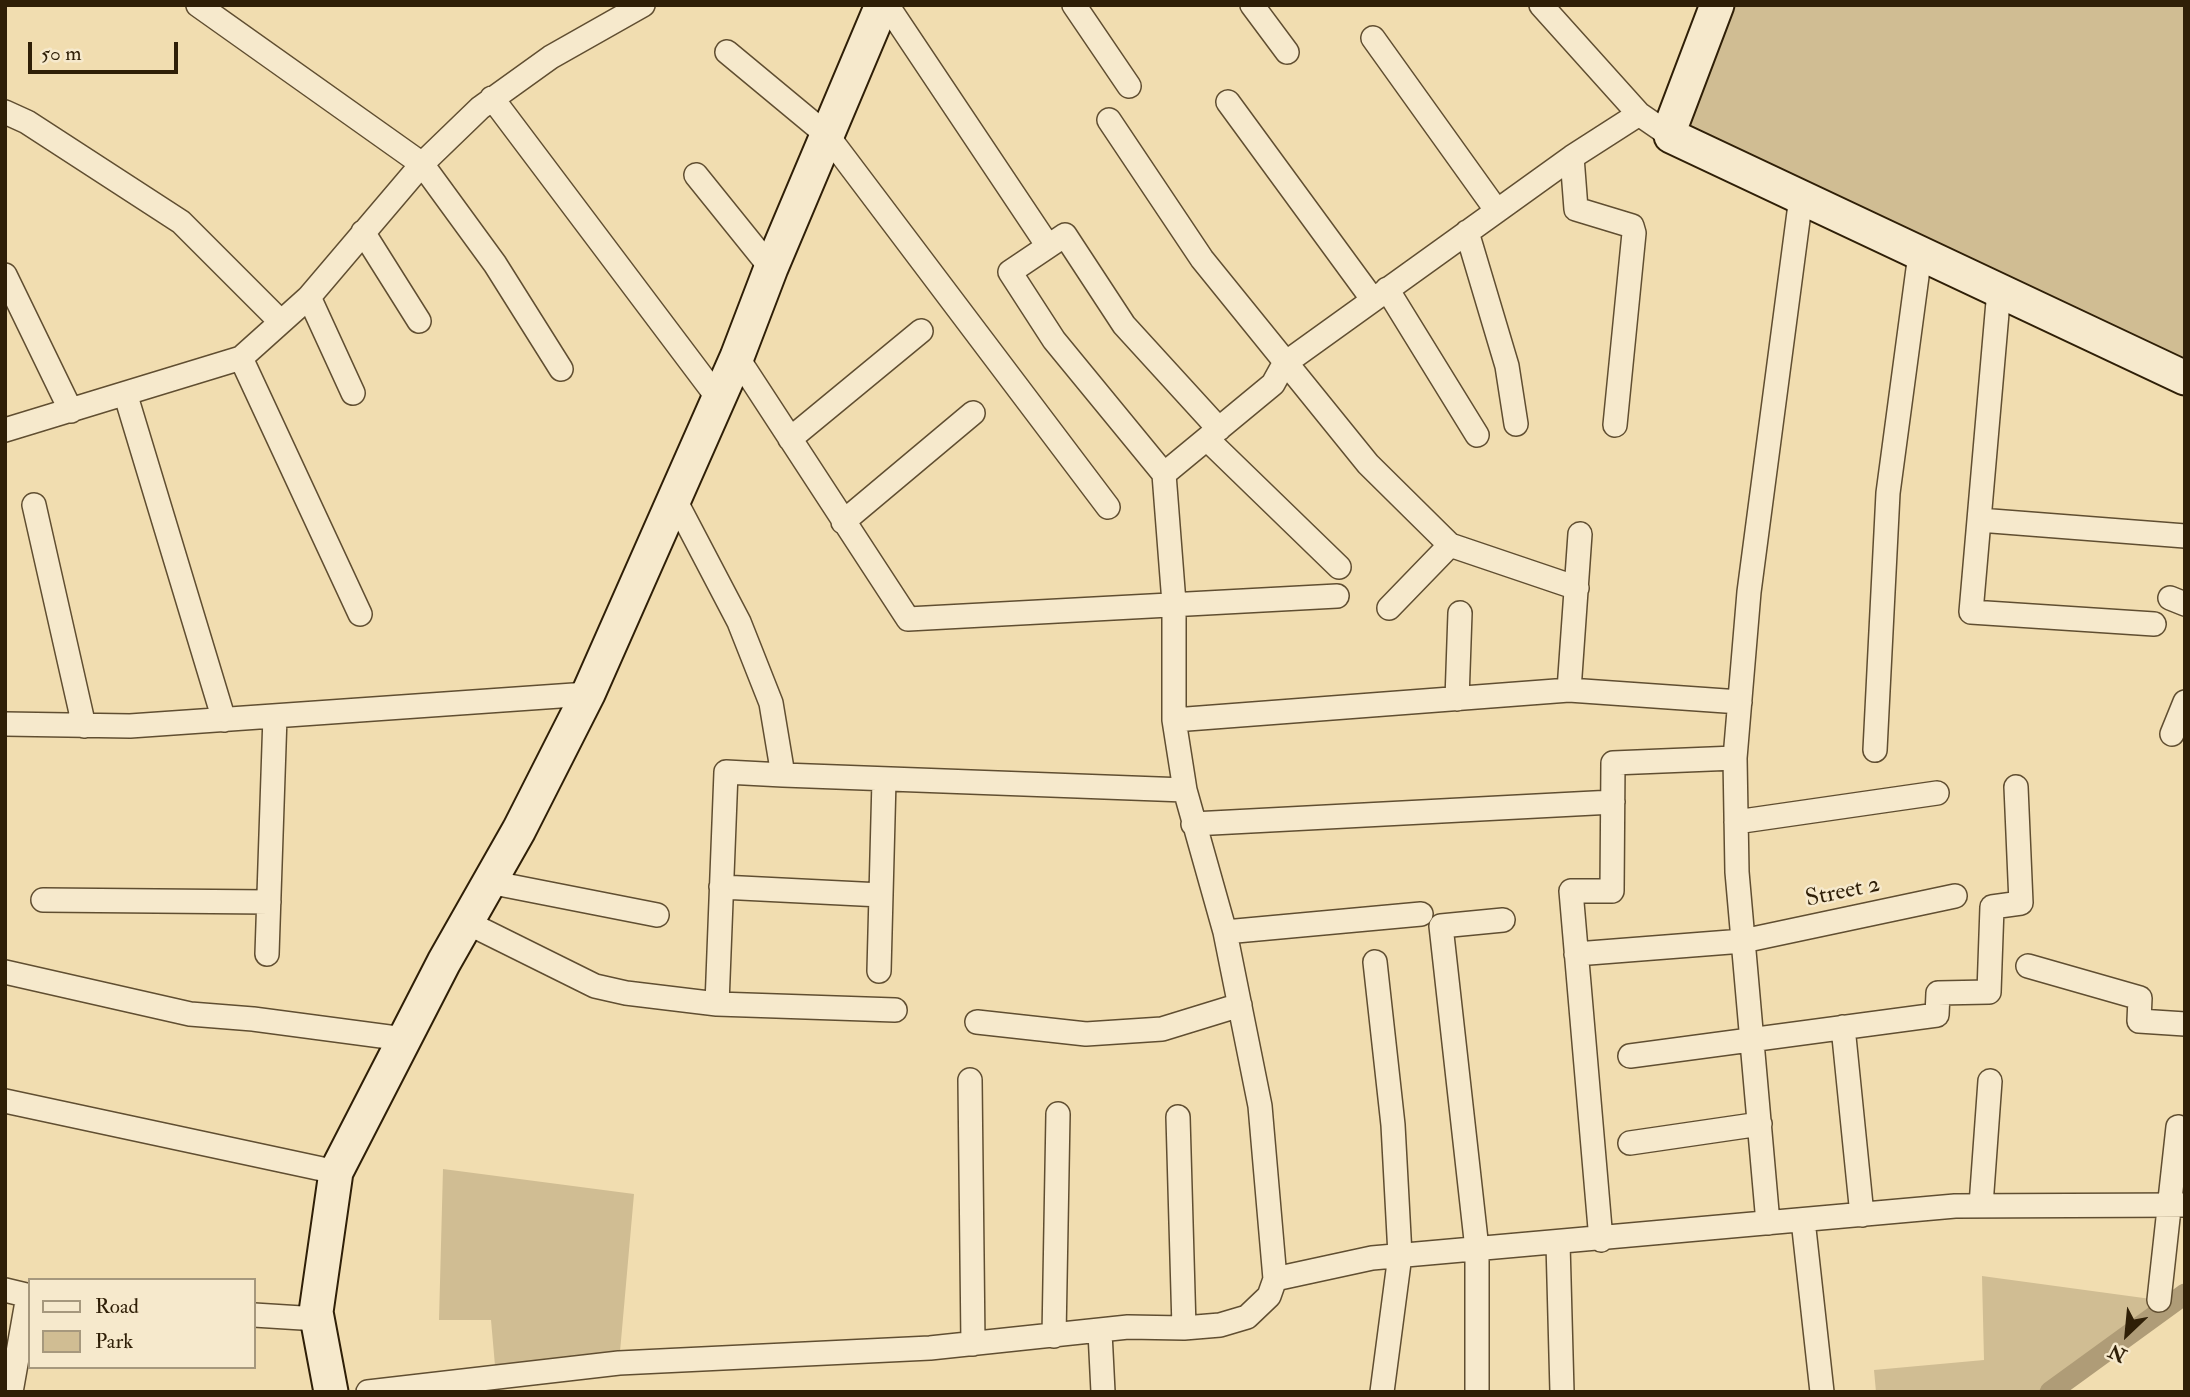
<!DOCTYPE html>
<html>
<head>
<meta charset="utf-8">
<style>
	body { margin:0 }
	#map { position:relative; width:2190px; height:1397px; overflow:hidden; background:#f1ddb0; font-family:"IM FELL Double Pica",serif }
	canvas { display:block }
	.frame { position:absolute; inset:0; border:7px solid #2f1f07; pointer-events:none }
	.legend { position:absolute; left:28px; top:1278px; width:228px; height:91px; box-sizing:border-box; background:#f6e9cc; border:2px solid #a6987d; margin:0; padding:9px 12px; list-style:none; font-size:21px; color:#2f1f07 }
	.legend li { display:flex; align-items:center; gap:14px; height:35px }
	.legend b { width:35px; border:2px solid #a6987d }
	.north { position:absolute; left:2092px; top:1299px; width:70px; height:70px; -webkit-text-stroke:5px #f6e9cc; paint-order:stroke; rotate:206deg; font-size:19px; font-weight:700; line-height:28px; text-align:center; color:#2f1f07 }
	.north::after { content:''; display:block; margin:auto; width:24px; height:32px; background:#2f1f07; clip-path:polygon(50% 0,100% 100%,50% 72%,0 100%) }
	.scale { position:absolute; left:28px; top:42px; width:150px; height:32px; box-sizing:border-box; border:4px solid #2f1f07; border-top:0; padding-left:9px; font-size:21px; line-height:24px; white-space:nowrap; color:#2f1f07; -webkit-text-stroke:5px #f6e9cc; paint-order:stroke }
</style>
</head>
<body>
<div id="map">
<canvas width="2190" height="1397"></canvas>
<div class="frame"></div>
<ul class="legend">
<li><b style="height:9px;background:#f6e9cc"></b>Road</li>
<li><b style="height:19px;background:#d0bd93"></b>Park</li>
</ul>
<div class="north">N</div>
<div class="scale">50 m</div>
</div>
<script>
const g = document.querySelector('canvas').getContext('2d');
g.lineJoin = 'round';
function paint(path, color) { g.fillStyle = color; g.fill(path, 'evenodd'); }
function strokePath(path, color, width, dash) { g.strokeStyle = color; g.lineWidth = width; g.lineCap = dash ? 'butt' : 'round'; g.setLineDash(dash || []); g.stroke(path); }
function drawText(font, color, halo, rows, align = 'center') {
  g.font = font + ' "IM FELL Double Pica",serif'; g.lineWidth = 5; g.setLineDash([]); g.textBaseline = 'middle'; g.strokeStyle = halo; g.fillStyle = color; for (const [text, x, y, turn = 0] of rows) {
    g.save(); g.translate(x, y); g.rotate((+turn || 0) * Math.PI / 180); g.textAlign = isNaN(turn) ? turn : align; if (halo) g.strokeText(text, 0, 0); g.fillText(text, 0, 0); g.restore();
  }
}
paint(new Path2D(`
	M1720,5h465v363l-514,-232z
	M443,1169l191,25 -15,169 -123,14 -5,-57h-52z
	M1982,1276l191,26 -123,90h-174l-2,-22 110,-10z`), '#d0bd93');
strokePath(new Path2D(`
	M2050,1392l135,-98`), '#af9c77', 21);
const street = new Path2D(`
	M198,5l224,159 73,100 66,105
	M887,5l161,241
	M1074,5l55,81
	M1252,5l35,47
	M1541,5l98,109
	M1373,38l124,173
	M727,52l100,83 281,372
	M492,98l226,300
	M1228,102l145,198
	M5,112l22,10 154,100 100,100
	M1109,120l93,139 166,205 82,81 127,43
	M1572,157l4,52 56,17 2,7 -19,192
	M696,175l75,93
	M363,232l56,89
	M1467,232l40,134 9,58
	M5,275l66,136
	M1387,289l90,146
	M1999,290l-28,322 183,12
	M309,297l44,96
	M737,357l171,262 429,-23
	M241,358l119,256
	M126,396l98,324
	M1219,429l-95,-104 -59,-90 -55,37 44,68 110,134 10,129v117l11,70 40,142 35,174 15,173
	M5,430l236,-72 68,-61 113,-133 58,-56 71,-51 92,-52
	M790,439l131,-108
	M1207,439l132,128
	M1164,474l109,-90 11,-20 288,-207 67,-43 32,22
	M674,498l65,124 32,81 12,72 402,15
	M34,505l50,221
	M1979,520l206,16
	M843,522l130,-109
	M2170,598l15,6
	M1389,608l61,-63
	M1569,690l11,-156
	M1457,699l3,-86
	M1174,720l395,-30 171,12
	M5,724l125,2 458,-32
	M2172,734l13,-32
	M1875,750l13,-257 32,-239
	M1736,822l201,-29
	M1193,824l420,-22
	M489,882l168,33
	M721,887l160,8
	M43,900l226,2
	M466,922l129,64 31,7 91,11 178,6
	M1225,932l196,-18
	M267,954l8,-238
	M1576,954l167,-13 212,-45
	M1375,962l18,163 7,130 -18,137
	M2028,966l112,32 -1,23 46,3
	M879,971l5,-191
	M5,972l185,42 63,5 151,20
	M717,1004l9,-232 57,3
	M977,1022l109,12 76,-5 78,-24
	M1843,1027l19,188
	M1630,1056l307,-41 1,-22 51,-1 3,-85 29,-4 -5,-116
	M970,1080l3,264
	M5,1101l331,71
	M1178,1117l6,211
	M1630,1143l130,-19
	M1981,1205l9,-124
	M1803,1220l19,172
	M1768,1223l-31,-351 -2,-114 14,-166 52,-395
	M1601,1240l-30,-349h41l1,-128 122,-5
	M1558,1243l4,149
	M5,1290l25,6
	M2159,1300l19,-173
	M254,1315l64,4
	M1100,1332l3,60
	M1054,1336l4,-222
	M11,1392l17,-96
	M368,1392l251,-29 311,-15 198,-21 56,1 36,-3 27,-8 22,-21 6,-17 97,-21 583,-52 230,-1
	M1477,1392v-143l-36,-323 62,-6`);
const secondary = new Path2D(`
	M1717,5l-47,124 1,7 514,242
	M331,1392l-15,-80 20,-140 108,-210 75,-132 69,-136 149,-337 34,-89 111,-263`);
strokePath(street, '#604e31', 26);
strokePath(secondary, '#2f1f07', 37);
strokePath(street, '#f6e9cc', 23);
strokePath(secondary, '#f6e9cc', 33);
drawText('24px', '#2f1f07', '#f6e9cc', [
	["Street 2",1843,893,-12]
]);
</script>
</body>
</html>
